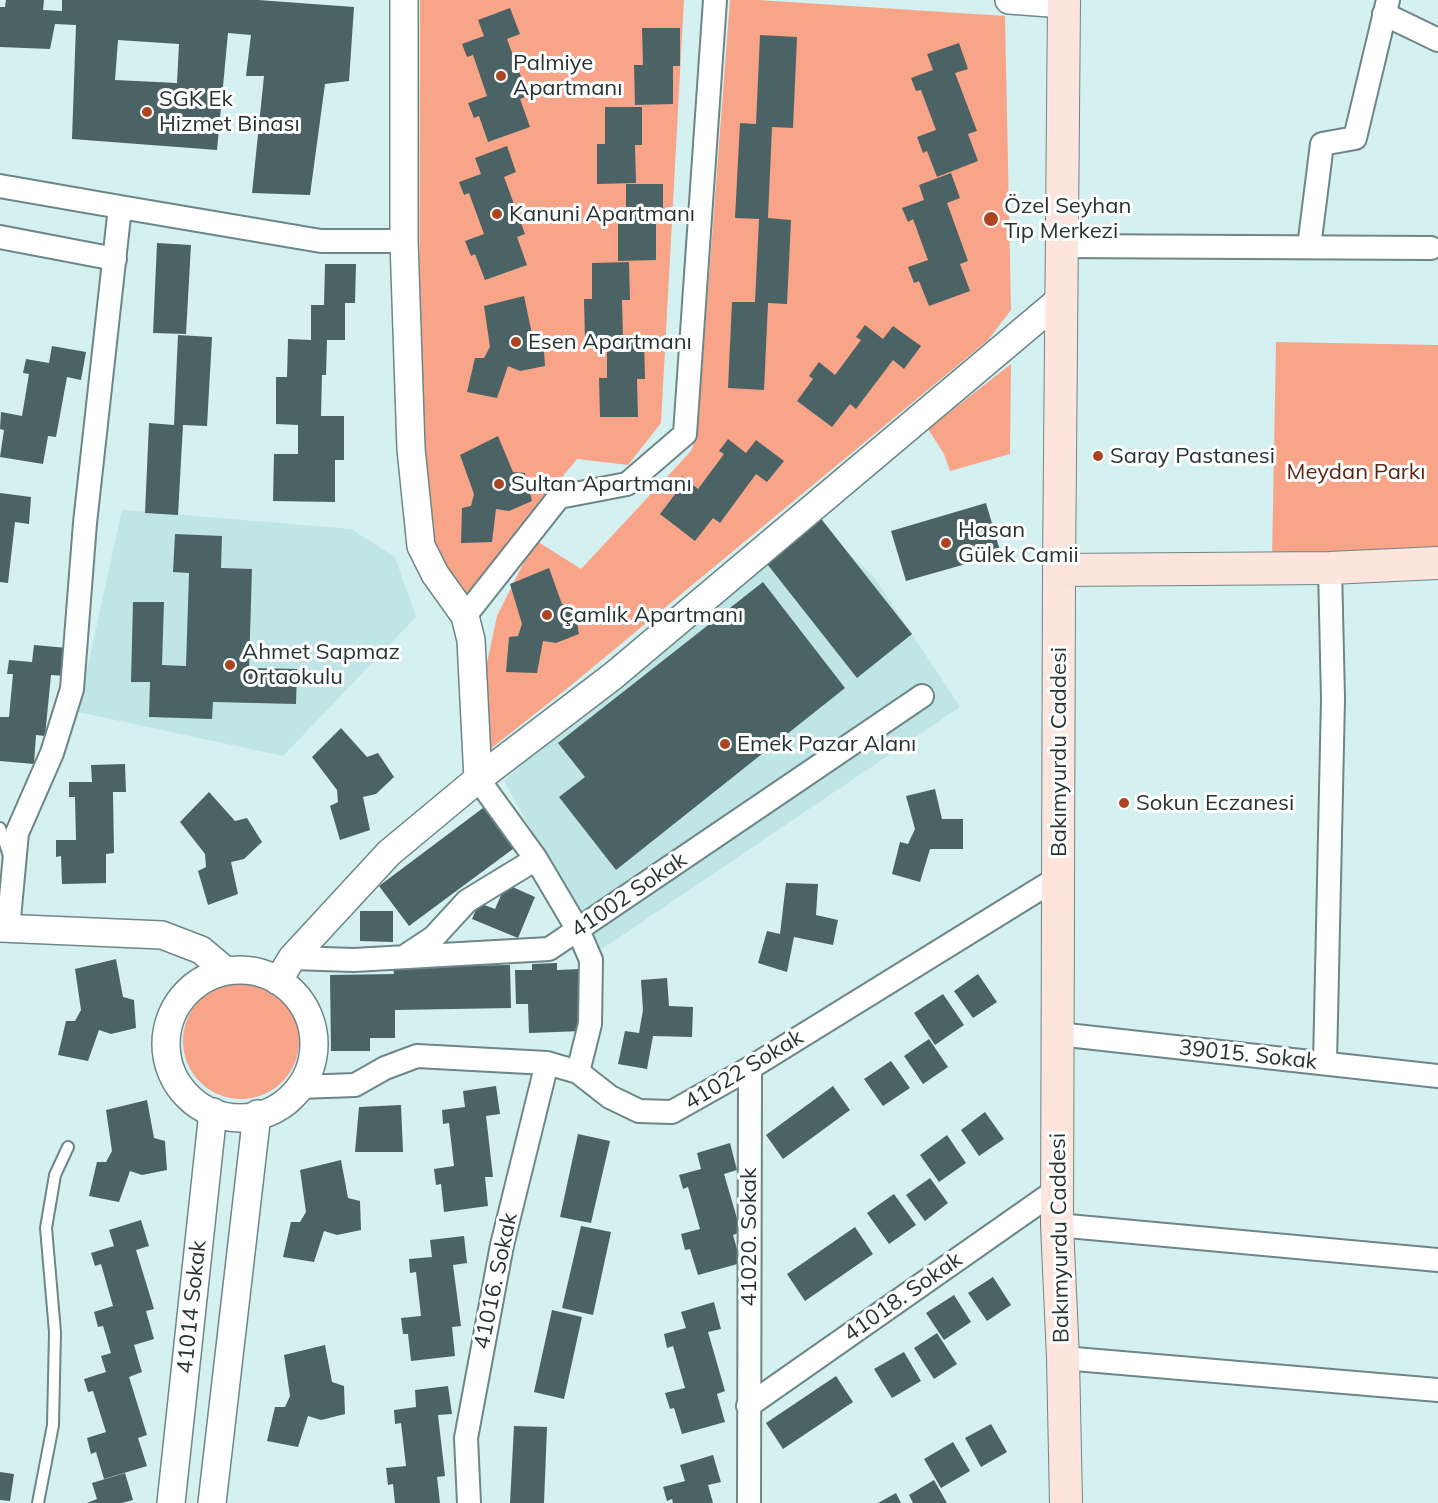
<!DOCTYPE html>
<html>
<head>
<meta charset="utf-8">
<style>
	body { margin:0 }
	canvas { display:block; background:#d4f0f1 }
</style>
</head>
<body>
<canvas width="1438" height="1503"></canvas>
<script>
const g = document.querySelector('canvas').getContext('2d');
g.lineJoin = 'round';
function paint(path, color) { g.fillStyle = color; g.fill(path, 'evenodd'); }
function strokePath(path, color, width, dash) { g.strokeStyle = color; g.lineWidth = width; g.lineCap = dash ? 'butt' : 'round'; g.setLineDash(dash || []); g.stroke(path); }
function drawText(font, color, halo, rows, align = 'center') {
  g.font = font + ' Mulish,sans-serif'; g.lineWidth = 6; g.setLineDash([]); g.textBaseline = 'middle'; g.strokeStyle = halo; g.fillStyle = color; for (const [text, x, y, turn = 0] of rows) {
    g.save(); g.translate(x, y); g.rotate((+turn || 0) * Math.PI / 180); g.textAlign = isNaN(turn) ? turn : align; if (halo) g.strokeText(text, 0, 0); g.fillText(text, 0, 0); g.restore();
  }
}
paint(new Path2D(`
	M122,510l229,19 44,28 21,60 -133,139 -205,-44z
	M812,520l62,57 86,130 -361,244 -95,-170 112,-102z`), '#bfe5e6');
paint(new Path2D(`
	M420,0h264l-23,423 -33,42 -51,-6 -63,77 -47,69 -31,-42 -17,-108z
	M730,0h28l247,16 6,294 -23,30 -419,347 -89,70 1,-66 16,-75 38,-76 46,29 110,-118 6,-16z
	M1276,342l162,3v207l-166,7z
	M1011,364l-1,90 -60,17 -6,-17 -16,-25z
	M183 1041a58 58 0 1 1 116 0a58 58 0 1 1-116 0Z`), '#f8a489');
paint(new Path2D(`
	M6,0h38l-1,10 19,1v-11h196l96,7 -5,74 -24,3 -15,111 -58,-2 12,-117h-18l5,-41 -23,-2 -11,117 -145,-11 4,-114 -21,-1 -5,25 -50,-2v-40h5zM118,40l61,4 -2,39 -62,-3z
	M510,8l10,26 -13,5 21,57 -8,3 10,28 -42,15 -9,-26 -5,2 -6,-15 19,-7 -14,-41 -6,2 -5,-13 22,-8 -6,-16z
	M642,28h38v38h-7v38l-38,1 -1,-40h9z
	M760,35l37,2 -4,91 -21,-1 -4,91 23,2 -4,84 -19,-1 -4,87 -36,-2 4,-86h23l4,-83 -24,-1 5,-95 16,1z
	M959,43l9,26 -13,4 22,58 -9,3 10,27 -41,16 -10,-26 -4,2 -6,-16 19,-7 -15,-40 -5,1 -5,-13 22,-8 -6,-16z
	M605,107h37v38h-7l1,38 -39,1v-40h8z
	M507,146l9,26 -12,5 21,57 -8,3 10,28 -42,15 -10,-26 -4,2 -6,-15 19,-7 -15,-41 -5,2 -5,-13 22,-8 -6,-16z
	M951,173l9,25 -13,5 21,58 -8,3 10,27 -41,15 -10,-25 -5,2 -6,-16 20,-7 -15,-41 -5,3 -6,-14 22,-8 -5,-15z
	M626,184h37v38h-7v38l-38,1v-40h8z
	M157,243l34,2 -5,89 -33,-1z
	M629,262l1,38h-8l1,39h-38l-1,-40h8v-36z
	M325,264h31l-1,39h-10v37h-18l-1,35h-4l-1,41h23v44h-9v42l-62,-1 1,-47h24v-29l-22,-1v-47h11l1,-38 23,1v-35h13z
	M524,296l8,38 11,3 2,29 -25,5 -12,-5 -11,32 -30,-6 8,-34h9l6,-11 -6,-41z
	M865,325l18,14 10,-13 28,20 -17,23 -11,-9 -37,49 -6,-5 -18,23 -35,-26 16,-22 -4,-3 10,-14 16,13 26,-35 -5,-3z
	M178,335l34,2 -5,89 -24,-1 -5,90 -33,-2 4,-90 25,2z
	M607,341h37l1,38h-8l1,38h-38l-1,-39h8z
	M52,346l34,6 -5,28 -14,-3 -11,60 -8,-1 -5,28 -43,-7 4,-27 -4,-1 1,-17 21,4 7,-42 -6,-1 3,-14 23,4z
	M498,436l15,36 12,1 7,28 -23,10 -13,-2 -4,33 -31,1 1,-35 9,-2 3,-12 -14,-39z
	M728,439l18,14 10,-13 28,21 -17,21 -11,-8 -36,49 -7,-5 -18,23 -35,-27 16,-21 -4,-3 10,-14 16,13 26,-35 -5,-3z
	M0,493l31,4 -2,27 -14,-2 -7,61 -8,-1z
	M986,503l15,51 -95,27 -15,-50z
	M815,511l97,123 -55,44 -97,-123z
	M175,534l47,2 -1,32 31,1 -3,99 48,1 -1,35 -83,-2 -1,17 -63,-2 1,-35h-19l2,-80h31l-2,63 24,1 3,-93 -16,-1z
	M549,568l13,36 12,2 5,28 -23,9 -13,-2 -6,32 -31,-1 3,-35 9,-1 4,-12 -12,-40z
	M763,582l82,106 -229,182 -57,-73 26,-20 -27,-34z
	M34,645l33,3 -2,28 -14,-1 -6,61 -9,-1 -2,29 -34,-3v-44h9l4,-43h-6l2,-14 23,2z
	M341,728l26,29 11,-4 16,24 -18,17 -13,3 7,33 -30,10 -10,-34 8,-4 -1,-12 -25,-33z
	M125,764l1,28h-13l1,61 -8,1v29l-44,1 -1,-28 -5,1v-17h20l-1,-43h-6v-15h23l-1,-17z
	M935,789l7,30h21v30h-33l-10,33 -28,-8 8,-32 8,2 7,-15 -9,-33z
	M209,792l26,29 12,-3 15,24 -18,17 -13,3 7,32 -30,11 -10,-34 8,-4 -1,-13 -25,-32z
	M487,805l30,41 -108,80 -30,-40z
	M786,883l32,1 -2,31 22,5 -5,25 -39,-8 -7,35 -29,-9 9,-32 13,3z
	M506,884l29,13 -17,41 -46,-19 7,-16 16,6z
	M360,911h33v31l-33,-1z
	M116,959l7,38 11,3 2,28 -25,6 -12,-4 -11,31 -30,-6 8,-34h9l6,-11 -6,-41z
	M557,963v7l24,-1 2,62 -54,2 -1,-29h-12l-1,-34h17v-6z
	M510,965l1,43 -116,2v28h-25v13h-39l-1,-76 64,-1 -1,-7z
	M978,974l19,28 -24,16 -19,-27z
	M667,978l2,28 24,1 -1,30 -39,-1 -6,33 -29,-5 7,-33 14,2 4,-23 -2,-30z
	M943,994l21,31 -29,20 -21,-32z
	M929,1039l19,28 -25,17 -19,-28z
	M891,1061l19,27 -27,18 -19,-27z
	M496,1086l4,28 -14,2 7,61h-8l3,29 -44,6 -3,-28 -5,1 -2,-16 20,-3 -5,-43 -6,1 -1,-14 23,-3 -2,-16z
	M833,1086l17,24 -67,49 -17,-24z
	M147,1100l7,38 11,3 2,29 -25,5 -12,-4 -11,31 -30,-6 8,-34h9l6,-11 -6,-41z
	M401,1105l2,47h-48l4,-45z
	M985,1112l19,27 -25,17 -18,-26z
	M578,1134l32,7 -19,82 -31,-6z
	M947,1135l19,28 -27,19 -19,-27z
	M730,1143l7,27 -13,4 17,58 -8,3 8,28 -43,12 -8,-26 -5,1 -4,-16 19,-5 -12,-42 -5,2 -4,-14 22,-6 -4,-16z
	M341,1160l7,38 12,3 1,29 -24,5 -13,-4 -10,31 -31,-5 8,-35h9l6,-10 -6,-42z
	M930,1178l18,25 -23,18 -19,-26z
	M894,1194l22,31 -27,19 -22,-31z
	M141,1220l8,26 -13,4 18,59 -8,2 8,28 -20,6 8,27 -13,5 18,58 -9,3 9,28 -43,13 -8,-27 -5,2 -4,-16 19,-6 -13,-41 -5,1 -4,-13 22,-7 -5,-16 10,-3 -8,-27 -5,1 -4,-15 19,-6 -12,-42 -6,2 -4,-13 23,-7 -5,-16z
	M581,1226l30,6 -18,83 -31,-7z
	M855,1227l18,27 -68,47 -18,-27z
	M464,1236l3,27 -14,2 8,61 -9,1 3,29 -44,5 -3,-27h-5l-2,-16 20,-2 -5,-44 -6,1 -1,-14 23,-2 -2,-17z
	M993,1277l18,28 -24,16 -19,-28z
	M954,1295l17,27 -27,18 -18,-27z
	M714,1302l7,27 -13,3 17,59 -8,3 8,28 -43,12 -8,-26 -4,1 -5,-16 20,-5 -12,-42 -6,2 -3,-14 22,-6 -5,-16z
	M552,1310l30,7 -18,82 -30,-7z
	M937,1333l20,31 -23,15 -20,-31z
	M325,1345l7,37 12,4 1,28 -24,6 -13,-4 -10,31 -31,-6 8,-34h10l5,-11 -6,-41z
	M904,1352l17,29 -29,17 -18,-29z
	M836,1376l17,26 -70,47 -17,-26z
	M448,1386l4,28 -14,1 7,61 -8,1 3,26h-45l-2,-19 -5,1 -2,-17 20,-2 -5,-43 -6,1 -1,-14 22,-3 -1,-17z
	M991,1424l16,28 -26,15 -16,-29z
	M514,1426l33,1 -3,76h-34z
	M953,1442l17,29 -29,17 -17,-29z
	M713,1455l8,27 -13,3 5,18h-40l-1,-4 -5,2 -4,-14 22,-6 -5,-16z
	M0,1472l14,2 -4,27 -10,-1z
	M125,1473l8,27 -11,3h-35l10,-4 -5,-16z
	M934,1480l13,23h-34l-4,-8z
	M896,1493l5,10h-23z`), '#4b6364');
const service = new Path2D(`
	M0,828l9,28
	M38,1503l15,-78 2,-93 -9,-104 9,-53 13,-28`);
const minor = new Path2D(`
	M1384,14l54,26
	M0,186l120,21 -35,316 -13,166 -20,64 -35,80 -9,96
	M120,207l201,34h83
	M0,237l115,22
	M1062,246l369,2
	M1309,247l13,-103 33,-6 33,-138
	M465,616l94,-119 68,-13 58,-50 30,-434
	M478,779l58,80 42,71 13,30 -1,64 -12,48
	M404,957l30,-20 33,-36 69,-42
	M292,958l62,2 195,-11 373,-253
	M1058,1034l380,42
	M1325,1063l8,-364 -3,-131
	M299,1087l56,-2 30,-17 32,-12 130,7 31,9 32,25 29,14 33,1 78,-44 309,-191
	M1057,1225l381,35
	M1063,1358l375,32
	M748,1406l310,-217
	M469,1503l-3,-65 36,-193 45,-182
	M749,1503l1,-435`);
const tertiary = new Path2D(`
	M404,0v241l7,208 10,97 14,28 30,42 6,24 7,139
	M1009,0l55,4
	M0,928l162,7 39,15 25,21
	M166 1044a74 74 0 1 1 148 0a74 74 0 1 1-148 0Z
	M278,981l14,-23 97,-105 89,-74 135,-103 449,-378
	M171,1503l42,-391
	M212,1503l45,-389`);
const secondary = new Path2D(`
	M1064,0l-5,570 -2,655 6,133 3,145
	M1059,570l271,-2 108,-5`);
strokePath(service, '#6d8687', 14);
strokePath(minor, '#6d8687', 26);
strokePath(tertiary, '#6d8687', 30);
strokePath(secondary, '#6d8687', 34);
strokePath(service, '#fff', 10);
strokePath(minor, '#fff', 22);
strokePath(tertiary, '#fff', 27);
strokePath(secondary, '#fde5de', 32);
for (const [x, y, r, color] of [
	[501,76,6,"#ab4421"],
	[147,112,6,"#ab4421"],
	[497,214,6,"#ab4421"],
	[991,219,8,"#ab4421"],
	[516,342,6,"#ab4421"],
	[1098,456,6,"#ab4421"],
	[499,484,6,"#ab4421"],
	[946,543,6,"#ab4421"],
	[547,615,6,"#ab4421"],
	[230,665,6,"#ab4421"],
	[725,744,6,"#ab4421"],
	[1124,803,6,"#ab4421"]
]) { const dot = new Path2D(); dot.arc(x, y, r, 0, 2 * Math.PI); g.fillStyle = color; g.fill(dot); strokePath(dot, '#fff', 2); }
drawText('22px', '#273232', '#fff', [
	["Palmiye",513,63],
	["Apartmanı",513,88],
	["SGK Ek",159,99],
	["Hizmet Binası",159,124],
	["Özel Seyhan",1004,206],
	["Tıp Merkezi",1004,231],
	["Kanuni Apartmanı",509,214],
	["Esen Apartmanı",528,342],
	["Saray Pastanesi",1110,456],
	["Sultan Apartmanı",511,484],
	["Hasan",958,530],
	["Gülek Camii",958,555],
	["Çamlık Apartmanı",559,615],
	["Ahmet Sapmaz",242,652],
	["Ortaokulu",242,677],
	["Emek Pazar Alanı",737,744],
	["Sokun Eczanesi",1136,803]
], 'left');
drawText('22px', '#5c2512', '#fff', [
	["Meydan Parkı",1356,472]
]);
drawText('22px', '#273232', '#fff', [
	["Bakımyurdu Caddesi",1059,752,-90],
	["41002 Sokak",629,895,-34],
	["39015. Sokak",1248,1055,6],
	["41022 Sokak",744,1070,-31],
	["41020. Sokak",749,1237,-90],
	["Bakımyurdu Caddesi",1060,1238,-91],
	["41016. Sokak",496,1281,-78],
	["41018. Sokak",903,1297,-35],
	["41014 Sokak",192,1307,-84]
]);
</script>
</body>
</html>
